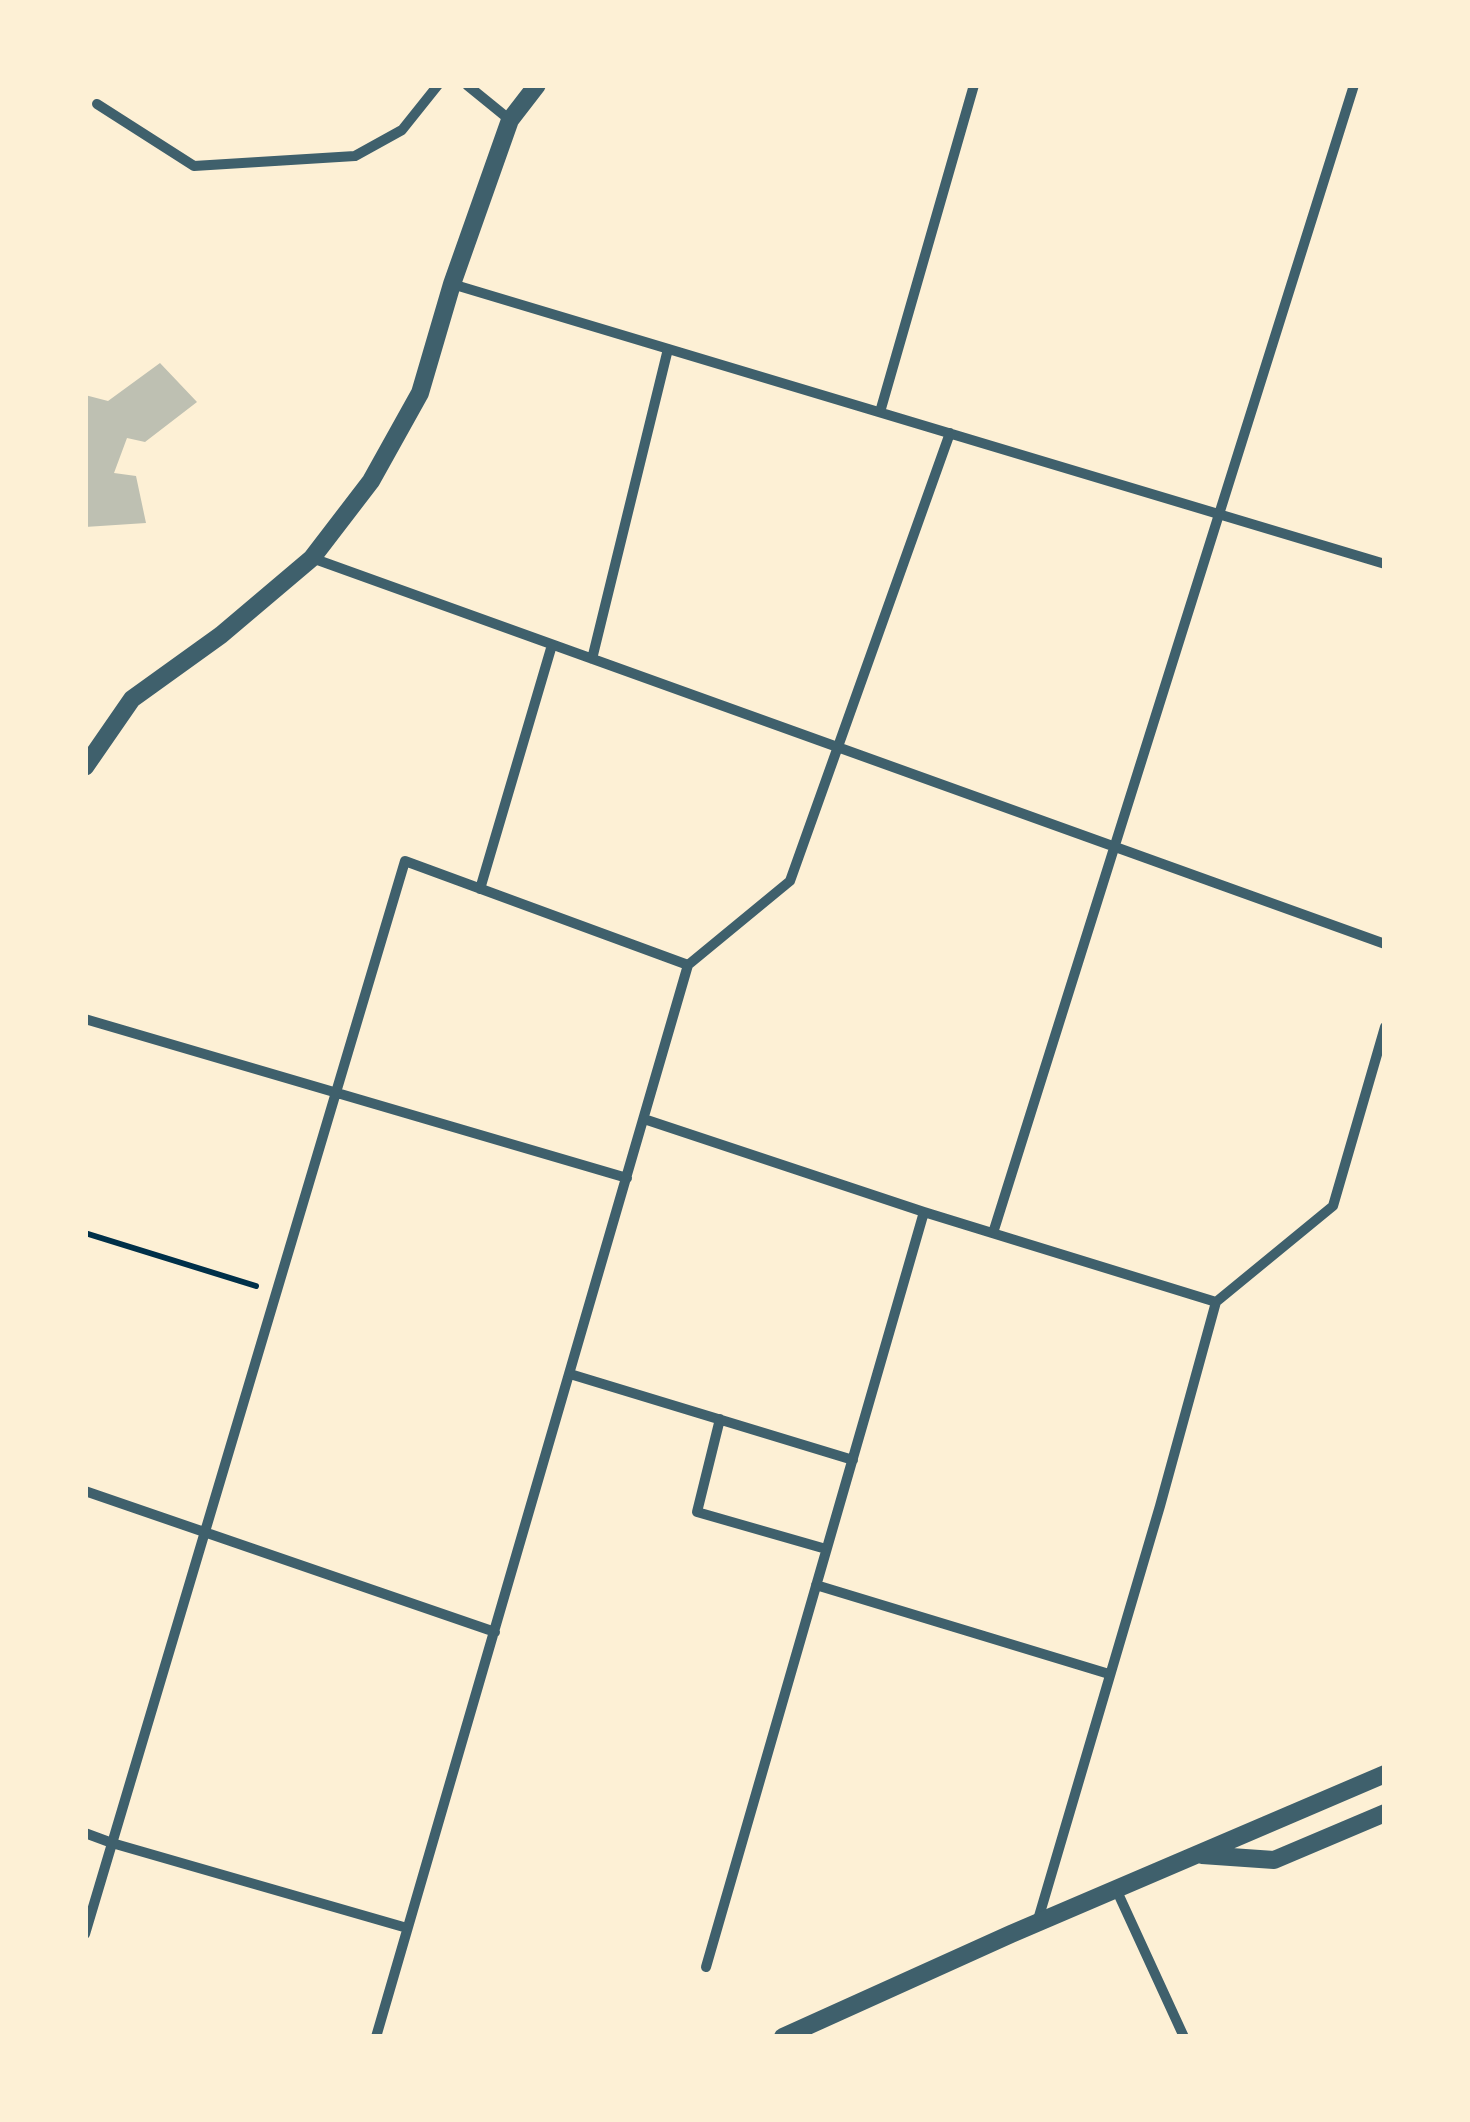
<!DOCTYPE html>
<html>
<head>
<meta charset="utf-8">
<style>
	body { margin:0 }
	#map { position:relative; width:1470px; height:2122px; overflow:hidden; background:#fdf0d5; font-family:Figtree,sans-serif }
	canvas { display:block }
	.frame { position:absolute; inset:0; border:88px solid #fdf0d5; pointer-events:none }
</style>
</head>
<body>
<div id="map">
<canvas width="1470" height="2122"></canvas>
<div class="frame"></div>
</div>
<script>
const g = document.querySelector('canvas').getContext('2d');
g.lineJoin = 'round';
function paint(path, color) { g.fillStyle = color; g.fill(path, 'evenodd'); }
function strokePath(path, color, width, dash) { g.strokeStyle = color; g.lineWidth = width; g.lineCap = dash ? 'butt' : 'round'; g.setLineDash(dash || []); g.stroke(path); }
paint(new Path2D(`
	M160,363l37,39 -52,40 -18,-4 -13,35 22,3 10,47 -61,4v-132l23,6z`), '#bec0b2');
strokePath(new Path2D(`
	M85,1233l171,53`), '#003049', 6);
strokePath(new Path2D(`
	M467,85l43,35
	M97,104l97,62 161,-10 47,-26 36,-45
	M452,284l933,280
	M880,412l94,-327
	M312,558l1073,386
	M592,659l76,-310
	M480,889l72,-244
	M85,1019l542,159
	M644,1119l280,93 292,90
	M993,1233l361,-1148
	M570,1374l283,86
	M720,1419l-23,93 129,37
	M85,1491l410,141
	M816,1585l293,89
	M85,1833l27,10 295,85
	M1116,1889l68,148
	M1037,1923l123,-417 56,-204 117,-96 52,-179
	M85,1934l320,-1073 283,104
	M706,1967l218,-755
	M376,2037l312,-1072 102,-84 160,-448`), '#3f606c', 10);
strokePath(new Path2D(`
	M85,767l47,-68 89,-64 91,-77 59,-77 49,-88 32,-109 58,-164 27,-35
	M1202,1855l72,5 111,-47
	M783,2037l228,-103 374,-160`), '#3f606c', 18);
</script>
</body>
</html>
